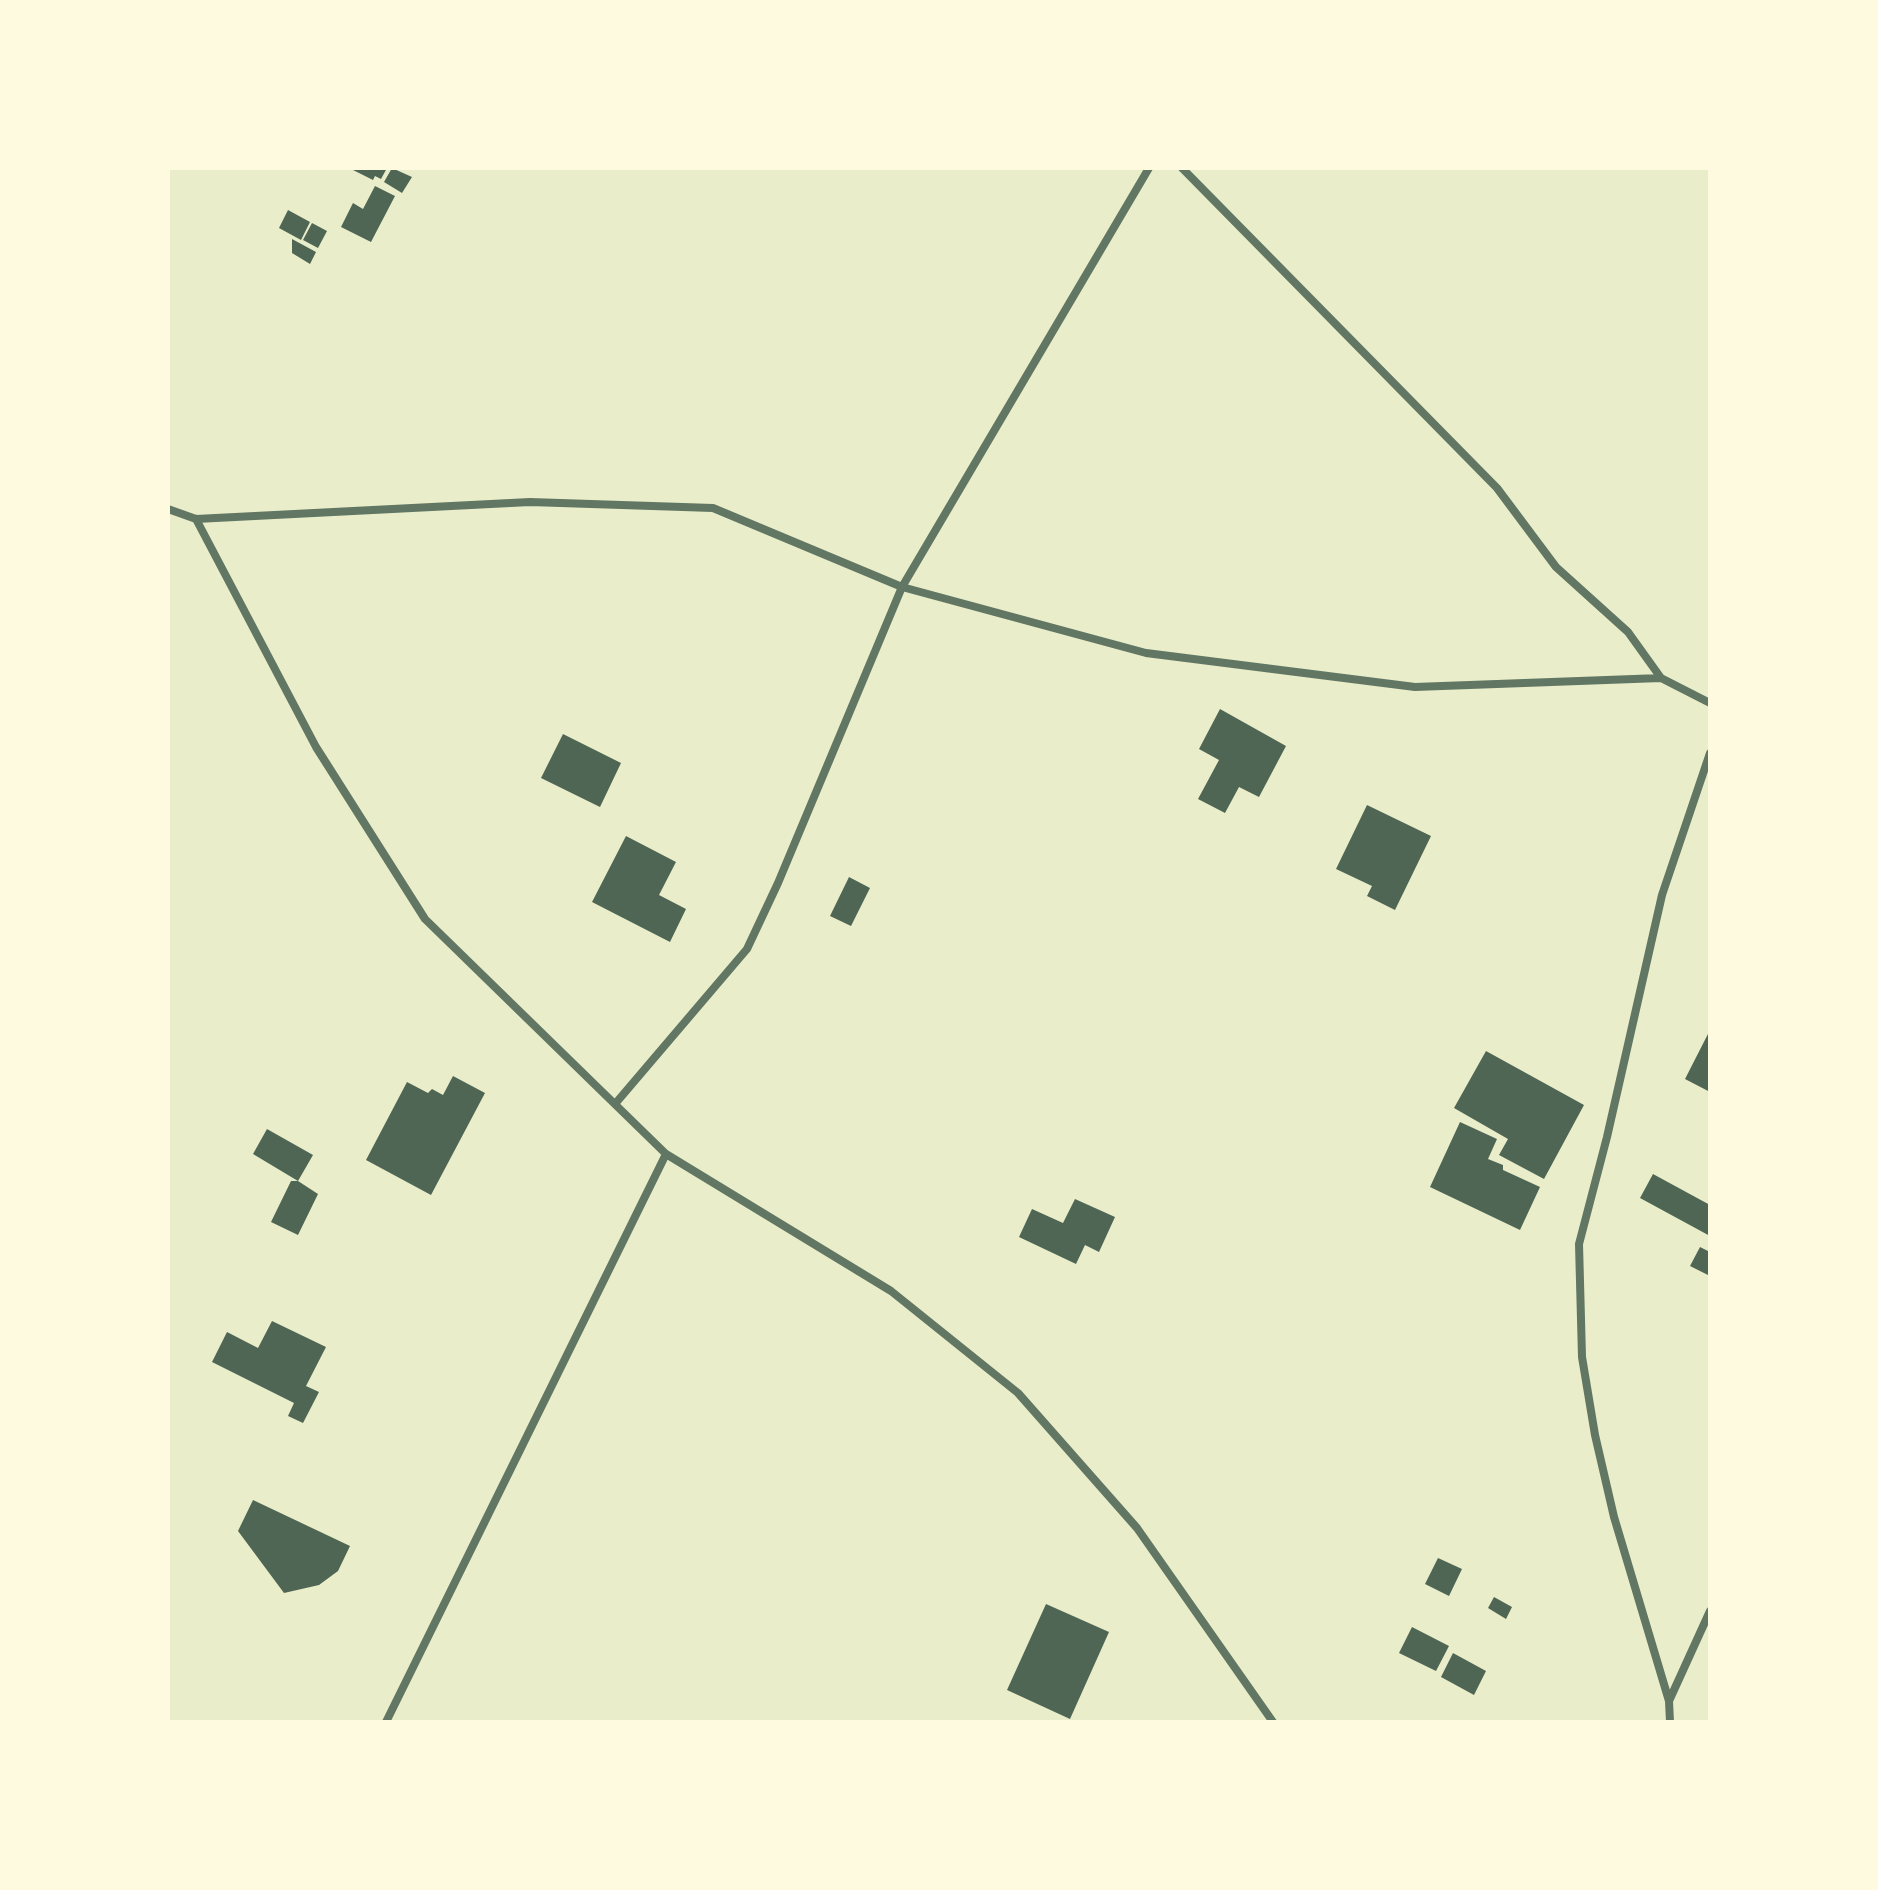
<!DOCTYPE html>
<html>
<head>
<meta charset="utf-8">
<style>
	body { margin:0 }
	#map { position:relative; width:1878px; height:1890px; overflow:hidden; background:#e9edc9; font-family:Montserrat,sans-serif }
	canvas { display:block }
	.frame { position:absolute; inset:0; border:170px solid #fefae0; pointer-events:none }
</style>
</head>
<body>
<div id="map">
<canvas width="1878" height="1890"></canvas>
<div class="frame"></div>
</div>
<script>
const g = document.querySelector('canvas').getContext('2d');
g.lineJoin = 'round';
function paint(path, color) { g.fillStyle = color; g.fill(path, 'evenodd'); }
function strokePath(path, color, width, dash) { g.strokeStyle = color; g.lineWidth = width; g.lineCap = dash ? 'butt' : 'round'; g.setLineDash(dash || []); g.stroke(path); }
paint(new Path2D(`
	M349,168h38l-6,11 -6,-3 -2,4z
	M392,168l20,9 -10,16 -18,-11z
	M375,186l20,10 -24,46 -30,-15 12,-24 10,6z
	M288,210l22,12 -9,18 -22,-12z
	M312,223l15,8 -9,17 -15,-8z
	M292,239l24,13 -6,12 -18,-11z
	M1220,709l66,37 -27,51 -20,-10 -14,26 -27,-14 21,-39 -20,-11z
	M563,734l58,29 -21,44 -59,-29z
	M1367,805l64,31 -36,74 -28,-14 5,-10 -36,-17z
	M626,836l50,26 -17,33 27,14 -16,33 -78,-40z
	M849,877l21,11 -19,38 -21,-10z
	M1710,1030v62l-25,-13z
	M1486,1051l98,54 -40,74 -45,-24 9,-16 -54,-31z
	M453,1076l32,17 -54,102 -65,-35 41,-78 21,11 4,-4 11,6z
	M1460,1122l37,17 -9,20 15,6v5l37,17 -20,43 -90,-43z
	M267,1129l46,26 -15,26 20,13 -20,41 -27,-13 20,-41h7l-45,-27z
	M1653,1174l57,31v31l-70,-38z
	M1075,1199l40,18 -16,35 -14,-7 -9,19 -57,-27 13,-28 31,14z
	M1700,1247l10,5v24l-20,-10z
	M272,1321l54,26 -20,39 13,6 -16,31 -15,-7 6,-13 -82,-41 15,-30 31,16z
	M253,1500l97,46 -12,25 -19,14 -35,8 -46,-62z
	M1438,1558l24,11 -13,27 -24,-12z
	M1494,1597l18,10 -6,12 -18,-11z
	M1046,1604l63,28 -39,87 -63,-29z
	M1412,1627l37,19 -13,25 -37,-18z
	M1453,1653l33,18 -12,24 -33,-18z`), '#4f6655');
strokePath(new Path2D(`
	M1182,168l315,320 59,79 72,65 33,46 49,25
	M168,509l28,10 334,-17 183,6 189,79 244,66 269,34 246,-9
	M196,519l120,228 109,172 241,235 225,137 127,102 119,135 136,194
	M615,1104l132,-155 31,-66 124,-296 247,-419
	M1669,1701l-55,-184 -19,-82 -13,-78 -3,-113 28,-107 55,-242 48,-142
	M386,1722l280,-568
	M1670,1722l-1,-21 41,-90`), '#617663', 8);
</script>
</body>
</html>
